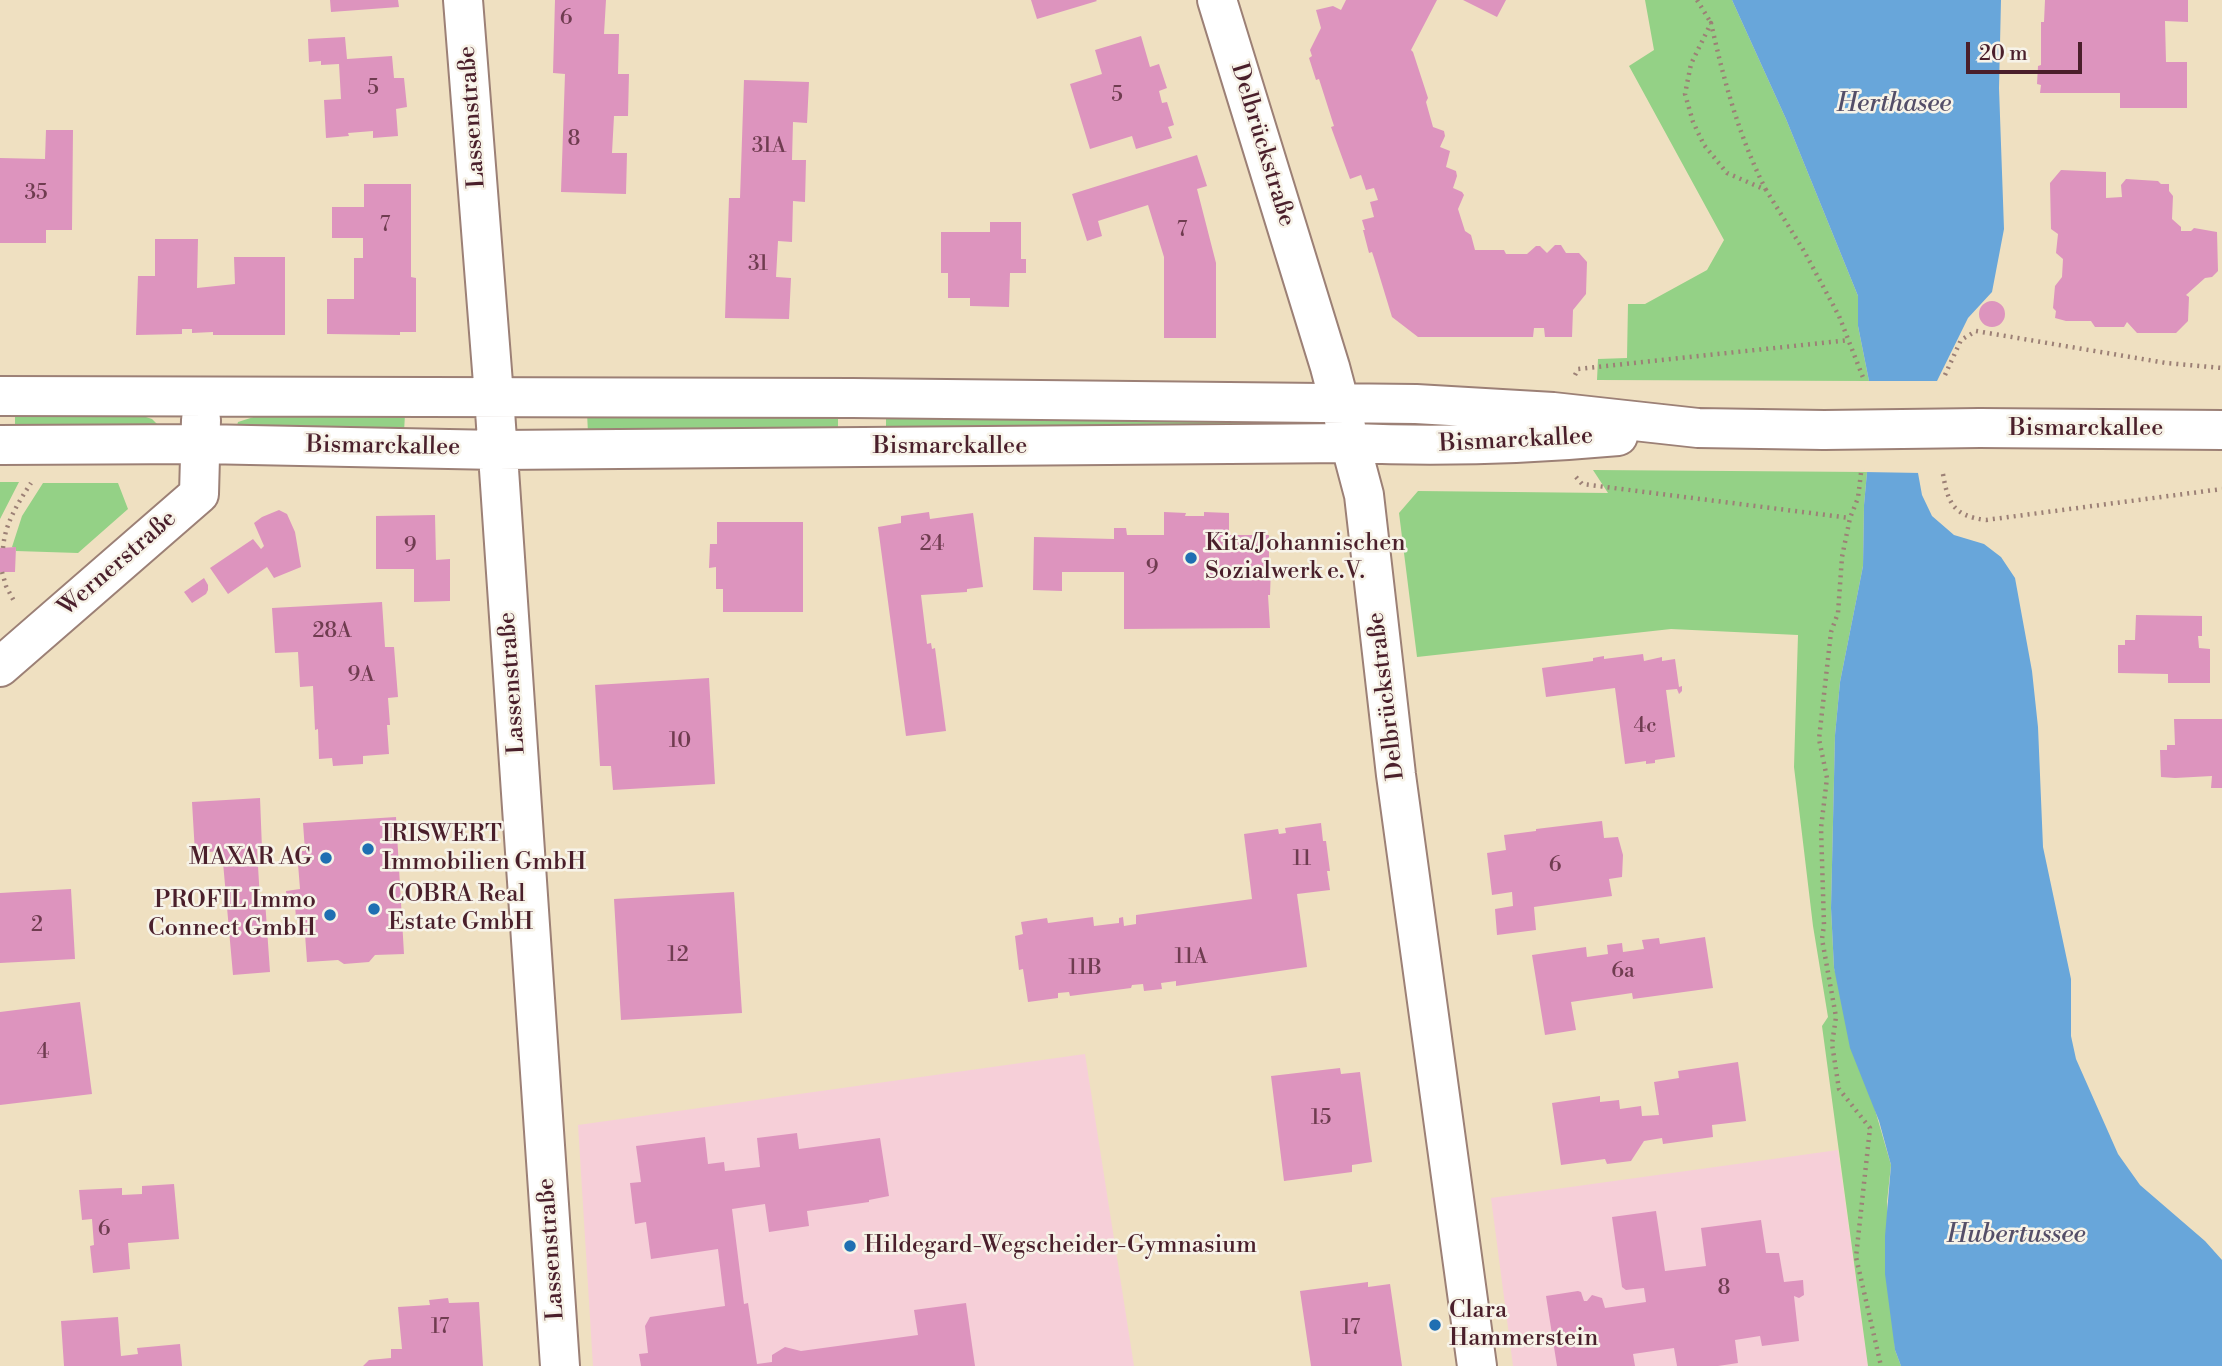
<!DOCTYPE html>
<html>
<head>
<meta charset="utf-8">
<style>
	body { margin:0 }
	#map { position:relative; width:2222px; height:1366px; overflow:hidden; background:#efe0c1; font-family:"Libre Bodoni",serif }
	canvas { display:block }
	.scale { position:absolute; left:1966px; top:42px; width:116px; height:32px; box-sizing:border-box; border:4px solid #4a1f2b; border-top:0; padding-left:9px; font-size:21px; line-height:24px; white-space:nowrap; color:#4a1f2b; -webkit-text-stroke:5px #f7f3e8; paint-order:stroke }
</style>
</head>
<body>
<div id="map">
<canvas width="2222" height="1366"></canvas>
<div class="scale">20 m</div>
</div>
<script>
const g = document.querySelector('canvas').getContext('2d');
g.lineJoin = 'round';
function paint(path, color) { g.fillStyle = color; g.fill(path, 'evenodd'); }
function strokePath(path, color, width, dash) { g.strokeStyle = color; g.lineWidth = width; g.lineCap = dash ? 'butt' : 'round'; g.setLineDash(dash || []); g.stroke(path); }
function drawText(font, color, halo, rows, align = 'center') {
  g.font = font + ' "Libre Bodoni",serif'; g.lineWidth = 5; g.setLineDash([]); g.textBaseline = 'middle'; g.strokeStyle = halo; g.fillStyle = color; for (const [text, x, y, turn = 0] of rows) {
    g.save(); g.translate(x, y); g.rotate((+turn || 0) * Math.PI / 180); g.textAlign = isNaN(turn) ? turn : align; if (halo) g.strokeText(text, 0, 0); g.fillText(text, 0, 0); g.restore();
  }
}
paint(new Path2D(`
	M1085,1054l49,312h-541l-15,-241z
	M1838,1150l30,216h-355l-22,-168z`), '#f6cfd8');
paint(new Path2D(`
	M1645,0h87l54,119 72,177v30l11,55 -272,-1 1,-21 29,-1 1,-54h17l62,-34 17,-30 -95,-174 25,-16z
	M15,412l119,1 18,6 8,8 -145,4z
	M587,413l251,1v20l-250,-1z
	M263,414h142l-1,18 -168,-3 2,-7z
	M886,416l371,5 1,4 -372,8z
	M1593,470l274,2 -3,33 -1,61 -23,116 -5,53 -4,173 3,60 57,197 -4,37 8,148 6,16h-33l-46,-340 6,-9 -15,-91 -19,-159 4,-132 -127,-6 -254,28 -18,-144 19,-22 190,2z
	M0,482h19l-19,37z
	M43,483h75l10,26 -50,44 -62,-2v-3l-4,-1 10,-31z`), '#94d186');
paint(new Path2D(`
	M1732,0h269l-2,88 5,141 -12,63 -24,26 -31,63 -19,92 4,22 10,21 22,19 30,9 17,13 14,21 17,93 6,56 5,120 28,132v57l5,23 42,95 22,31 65,56 17,19v106h-321l-6,-16 -10,-76v-38l6,-71 -12,-44 -29,-73 -16,-80 -3,-60 4,-173 5,-53 23,-116 1,-61 3,-33 2,-91 -11,-55v-30l-72,-177z`), '#68a6da');
paint(new Path2D(`
	M1866,381h75l-19,92 -58,-1z`), '#efe0c1');
paint(new Path2D(`
	M330,0h68l1,7 -68,5z
	M555,0h51l-2,34h15l-1,40h11l-1,42h-14l-2,37h15l-1,41 -65,-2 4,-118 -12,-1z
	M1031,0h65l1,1 -60,18z
	M1346,0h91l-26,50 2,2 15,46 -2,4 7,25 11,4 1,5 -5,11 10,4 -4,16 10,4 1,5 -4,12 9,4 2,3 -6,14 7,22 6,4 4,15h29l2,4h21l9,-8h4l7,7 8,-8h6l5,8h13l8,9 -1,32 -13,16 -1,27h-27l-1,-9h-10l-1,9h-115l-26,-20 -18,-59 -2,-6 -3,1 -6,-23h2l-3,-10 12,-3 -4,-15 8,-2 -4,-12 -8,2 -5,-15 -11,4 -19,-52 3,-1 -15,-47 -3,1 -7,-22 3,-2 -2,-6 11,-22 -5,-18 17,-4 8,4z
	M1463,0h43l-9,17z
	M2045,0h143v22l-23,-1 1,41h21v46h-67v-15h-80l1,-8 -4,-1 1,-18 3,-1v-43h3z
	M1141,36l9,31 9,-3 8,24 -8,3 3,12 5,-1 7,23 -6,2 4,11 -36,11 -4,-13 -42,13 -20,-65 32,-10 -7,-24z
	M345,37l2,22 45,-3 2,22h10l3,29 -11,2 2,27 -25,2v-7l-25,2 1,3 -23,2 -2,-38 17,-1 -2,-35 -18,1v-4l-12,1 -1,-23z
	M744,80l65,2 -2,41 -14,-1 -1,38h14l-1,42 -12,-1 -1,41 -14,-1 -2,36 15,1 -2,41 -64,-1 4,-120h11z
	M46,130h27l-1,100h-26v13h-46v-85l45,1z
	M1197,155l10,31 -10,3 19,74v75h-52v-81l-16,-52 -50,16 4,15 -15,5 -15,-47z
	M2061,170l45,2v26l16,-1 -1,-12 5,-6 32,2 3,3h8v7l4,5 -1,23 9,8v4h10l3,-3 23,4 1,39 -6,6 -7,1 -19,17 3,2 -1,24 -12,12h-39l-10,-11 -3,5h-29l-4,-6h-25l-11,-3 1,-7 -3,-3 2,-22 7,-9 1,-18 -7,-6 2,-19 -7,-5 -1,-46z
	M364,184h47v93l5,1v54h-16v3l-73,-1v-35h27v-41h9v-20h-31v-31h32z
	M990,222h31v37h5v14h-16l-1,34 -39,-1v-8h-22v-25h-7v-41h49z
	M155,239h43l-1,49 38,-4 -1,-27h51v78h-72v-3l-21,1v-4h-10v5l-46,1 2,-59h17z
	M1979 314a13 13 0 1 1 26 0a13 13 0 1 1-26 0Z
	M279,510l8,4 8,18 6,35 -27,11 -7,-11 -39,27 -18,-26 43,-29 8,10 3,-3 -10,-23 8,-6z
	M929,512l1,7 43,-6 10,74 -16,2v3l-46,3 6,49 4,-1 1,6 3,-1 11,83 -40,5 -28,-209 23,-4v-7z
	M1164,512l22,1 -1,3h19v-4l25,1v22h40v31h2l-1,29h-2l2,33 -146,1v-57h-62v19l-29,-1 1,-53 80,2v-11h12l1,7h37z
	M435,515l1,45 14,-1v42l-36,1v-33h-38v-53z
	M717,522h86v90h-80v-23h-7v-22l-7,1 1,-24h7z
	M16,547l-1,25h-15v-24z
	M204,578l4,7v5l-2,4 -14,9 -8,-11z
	M382,602l3,45h9l4,50 -10,1 2,27h-3l2,29 -26,2v8l-30,2 -1,-8 -13,1 -1,-30 -3,1 -2,-44 -13,1 -2,-35 -23,1 -3,-45z
	M2136,615l66,1v20h-4l1,12 11,1v34h-42v-9l-50,-1v-28h7v-5h10z
	M1643,654l1,7 18,-4v4l13,-2 4,28 3,-1v5l-3,3 -2,-5 -11,1 9,67 -20,3v3l-9,1v-3l-21,3 -10,-76 -69,9 -4,-29 51,-7v-3l11,-2v3z
	M709,678l6,106 -102,6 -2,-24h-11l-5,-81z
	M2174,719h48v69h-11l1,-12 -37,2 -14,-1 -1,-27h7v-5h8z
	M260,798l2,51h-5l3,51h5l5,72 -37,3 -11,-124 -27,2 -3,-51z
	M396,817l8,137 -29,1 -6,7 -25,2 -6,-4 -31,2 -3,-42h-8l-1,-17h-8l-1,-12 14,-2 -3,-38h8l-2,-28z
	M1602,821l2,17 14,-1 5,18 -1,22 -13,2 3,17 -78,11 2,23 -39,5 -2,-26 18,-3 -1,-14 -20,3 -5,-42 19,-3 -2,-15 32,-4v-2z
	M1321,823l2,18h3l4,30h-3l3,19 -33,4 10,73 -131,19v-5l-15,2 1,6 -18,2 -1,-7 -11,1 -1,3 -61,8 -1,-4 -11,1v5l-30,4 -5,-33 -4,1 -4,-34 8,-2 -2,-12 26,-4 1,5 45,-6 1,9 25,-3v-5l4,-1 1,9 12,-2v-9l116,-16 -8,-65 34,-5 1,5 7,-1 -1,-5z
	M71,889l4,70 -75,4v-70z
	M734,892l8,121 -121,7 -7,-121z
	M1705,937l8,51 -80,11 -1,-6 -61,9 5,28 -31,5 -13,-80 54,-8 1,10 21,-3 -1,-9 15,-2 1,9 21,-3 -2,-9 17,-2 1,6z
	M80,1002l12,92 -92,11v-93z
	M1738,1062l8,59 -34,4 1,12 -50,7 -1,-6 -18,3 -13,20 -24,3 -2,-5 -44,6 -9,-62 48,-7v6l19,-2 1,9 21,-3 1,10 17,-1 -5,-33 25,-4 -1,-7z
	M1340,1068l1,6 19,-2 12,90 -20,3v7l-68,9 -13,-105z
	M797,1133l2,16 81,-11 9,58 -20,4v2l-62,9 2,15 -40,6 -4,-28 -33,5 12,95 4,-1 9,61 15,-2v-7l13,-8 16,4 117,-16 -4,-25 52,-7 9,63h-334l-2,-12 9,-1 -3,-27 5,-9 75,-11 -7,-57 -67,10 -5,-37 -11,2 -5,-41 11,-1 -5,-36 69,-9 3,27 16,-2 1,9 35,-4 -3,-29z
	M174,1184l5,55 -51,4 2,26 -37,4 -3,-27 4,-1 -2,-26 -10,1 -3,-30 43,-2v7l20,-1v-8z
	M1656,1211l9,60 41,-5 -5,-38 60,-8 5,33h13l5,29 19,-2 1,15 -5,3 -5,-2 5,45 -37,5 -2,-10 -25,4 3,23 -20,3h-41l-3,-18 -41,6 2,12h-78l-11,-70 32,-5 3,1 3,9h3l5,-6 10,3 3,10 41,-6 -2,-14 -18,2 -4,-3 -10,-70z
	M1368,1282v5l22,-3 12,82h-91l-11,-75z
	M448,1298l1,5 30,-1 4,64h-120l6,-6 22,-2v-9h11l-4,-42 32,-2 -1,-5z
	M118,1317l3,39 17,-2 -1,-6 43,-4 2,22h-118l-3,-45z`), '#dd94be');
const minor = new Path2D(`
	M463,0l31,396 66,970
	M1217,0l113,367 34,128 32,280 81,591
	M0,396l853,2 563,6 137,8 145,16 126,2
	M1980,428l242,2
	M0,445l201,-1 297,6 853,-7c89,4 178,1 267,-7
	M0,667l199,-173 2,-74`);
strokePath(minor, '#9c8076', 42);
strokePath(new Path2D(`
	M1697,0l14,23
	M1766,190c-27,-53 -42,-109 -55,-167l-20,41 -6,30 8,28 11,23 23,28 39,17 38,61 35,65 25,64
	M1575,375l3,-6 271,-29
	M1945,375l16,-35 15,-9 190,32 56,5
	M1861,473l-3,25 -8,20 -8,39 -4,56 -7,19 -12,107 8,39 -6,50 3,97 -2,14 14,78 -4,27 7,45 31,39 -14,129 25,109
	M1943,474c5,30 11,42 43,46l236,-31
	M1576,477l6,7 268,34
	M3,548c2,-25 15,-45 28,-65
	M2,572l4,14 9,17`), '#9c8076', 4.5, [2, 5]);
strokePath(minor, '#fff', 38);
const minorBridge = new Path2D(`
	M1824,430l156,-2`);
strokePath(minorBridge, '#9c8076', 42, []);
strokePath(minorBridge, '#fff', 38);
for (const [x, y, r, color] of [
	[1191,558,7,"#1f6fb2"],
	[368,849,7,"#1f6fb2"],
	[326,858,7,"#1f6fb2"],
	[374,909,7,"#1f6fb2"],
	[330,915,7,"#1f6fb2"],
	[850,1246,7,"#1f6fb2"],
	[1435,1325,7,"#1f6fb2"]
]) { const dot = new Path2D(); dot.arc(x, y, r, 0, 2 * Math.PI); g.fillStyle = color; g.fill(dot); strokePath(dot, '#f7f3e8', 2.5); }
drawText('21px', '#6f3c50', null, [
	["6",566,19],
	["5",373,89],
	["5",1117,96],
	["8",574,140],
	["31A",769,147],
	["35",36,194],
	["7",385,226],
	["7",1182,231],
	["31",758,265],
	["24",932,545],
	["9",410,547],
	["9",1152,569],
	["28A",332,632],
	["9A",361,676],
	["4c",1645,727],
	["10",680,742],
	["11",1302,860],
	["6",1555,866],
	["2",37,926],
	["12",678,956],
	["11A",1191,958],
	["11B",1085,969],
	["6a",1623,972],
	["4",43,1053],
	["15",1321,1119],
	["6",104,1230],
	["8",1724,1289],
	["17",440,1328],
	["17",1351,1329]
]);
drawText('24px', '#4a1f2b', '#f7f3e8', [
	["Lassenstraße",473,117,-94],
	["Delbrückstraße",1262,145,73],
	["Bismarckallee",2086,429],
	["Bismarckallee",1516,441,-3],
	["Bismarckallee",383,447,1],
	["Bismarckallee",950,447],
	["Wernerstraße",118,564,-41],
	["Lassenstraße",513,683,-94],
	["Delbrückstraße",1387,696,-97],
	["Lassenstraße",552,1249,-94]
]);
drawText('24px', '#4a1f2b', '#f7f3e8', [
	["Kita/Johannischen",1205,544],
	["Sozialwerk e.V.",1205,572],
	["IRISWERT",382,835],
	["Immobilien GmbH",382,863],
	["MAXAR AG",312,858,"right"],
	["COBRA Real",388,895],
	["Estate GmbH",388,923],
	["PROFIL Immo",316,901,"right"],
	["Connect GmbH",316,929,"right"],
	["Hildegard-Wegscheider-Gymnasium",864,1246],
	["Clara",1449,1311],
	["Hammerstein",1449,1339]
], 'left');
drawText('italic 26px', '#544e68', '#f7f3e8', [
	["Herthasee",1894,105],
	["Hubertussee",2016,1236]
]);
</script>
</body>
</html>
